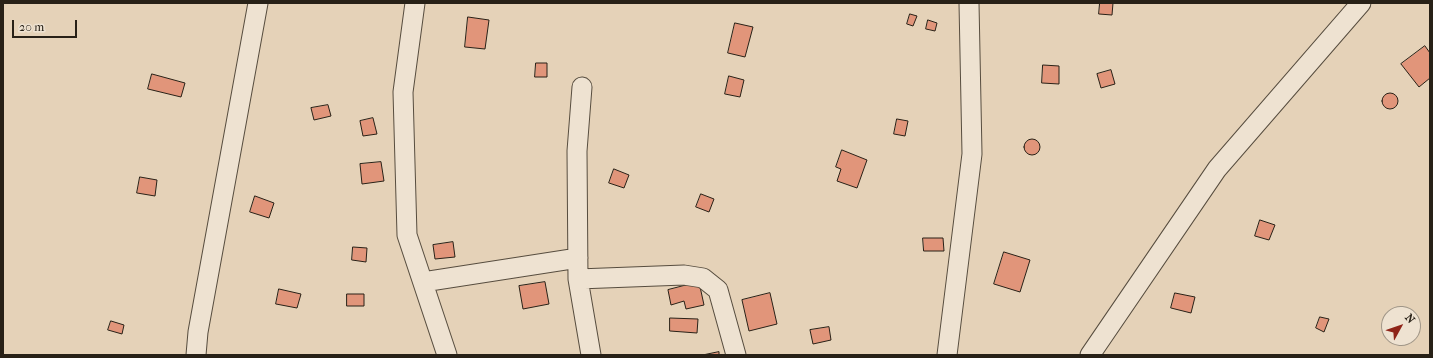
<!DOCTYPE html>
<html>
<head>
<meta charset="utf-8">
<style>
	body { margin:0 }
	#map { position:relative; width:1433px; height:358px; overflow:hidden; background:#e5d2b8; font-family:"IM FELL French Canon",serif }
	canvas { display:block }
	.frame { position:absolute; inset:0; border:4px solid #282117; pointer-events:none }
	.north { position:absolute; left:1381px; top:306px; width:40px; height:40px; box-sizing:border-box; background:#eee2d1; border:1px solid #9f9587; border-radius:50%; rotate:50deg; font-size:11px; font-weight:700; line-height:16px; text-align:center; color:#282117 }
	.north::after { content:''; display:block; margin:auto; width:14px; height:18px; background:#8f2418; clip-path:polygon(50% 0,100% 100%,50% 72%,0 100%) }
	.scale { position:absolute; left:12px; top:20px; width:65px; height:18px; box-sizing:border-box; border:2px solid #282117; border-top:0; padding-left:5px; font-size:12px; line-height:14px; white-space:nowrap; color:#282117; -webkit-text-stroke:3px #eee2d1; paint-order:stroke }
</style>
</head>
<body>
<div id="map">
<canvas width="1433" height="358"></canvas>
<div class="frame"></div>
<div class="north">N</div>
<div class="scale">20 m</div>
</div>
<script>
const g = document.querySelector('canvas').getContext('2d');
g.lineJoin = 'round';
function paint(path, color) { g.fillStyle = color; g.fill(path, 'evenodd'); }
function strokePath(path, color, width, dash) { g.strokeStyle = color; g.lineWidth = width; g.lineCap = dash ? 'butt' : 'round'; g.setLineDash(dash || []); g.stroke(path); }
const building = new Path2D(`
	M1100,3h13l-1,12 -13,-1z
	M910,14l7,2 -4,10 -6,-2z
	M468,17l21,3 -4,29 -20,-2z
	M928,20l9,3 -2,8 -9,-2z
	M735,23l18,4 -8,30 -17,-4z
	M1425,46l5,7v25l-11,9 -18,-23z
	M536,63h11v14h-12z
	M1043,65l16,1v18l-17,-1z
	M1111,70l4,14 -14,4 -4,-14z
	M152,74l33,9 -4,14 -33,-8z
	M729,76l15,4 -4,17 -15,-3z
	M1382 101a8 8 0 1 1 16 0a8 8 0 1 1-16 0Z
	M328,105l3,11 -17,4 -3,-12z
	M373,118l4,16 -14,2 -3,-15z
	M897,119l11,2 -3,15 -11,-2z
	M1024 147a8 8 0 1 1 16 0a8 8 0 1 1-16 0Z
	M842,150l25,10 -10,28 -20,-7 4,-12 -5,-2z
	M381,162l3,19 -22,3 -2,-20z
	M614,169l15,6 -5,13 -15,-5z
	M140,177l17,3 -2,16 -18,-3z
	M701,194l13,5 -5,13 -13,-5z
	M255,196l19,7 -5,15 -19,-6z
	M1260,220l15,5 -6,15 -14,-4z
	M923,238h20l1,13h-20z
	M453,242l2,15 -20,2 -2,-14z
	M353,247l14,1 -1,14 -14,-2z
	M1004,252l26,8 -10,32 -26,-8z
	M545,282l4,22 -26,5 -4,-23z
	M699,282l5,23 -18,4 -2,-8 -13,4 -3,-15z
	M279,289l22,5 -4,14 -21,-4z
	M770,293l7,31 -28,7 -7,-31z
	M1175,293l20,4 -4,16 -20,-5z
	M347,294h17v12h-17z
	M1320,317l9,2 -5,13 -8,-4z
	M670,318l28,1 -1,14 -27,-2z
	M111,321l13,4 -2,9 -14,-4z
	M829,327l2,13 -18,4 -3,-14z
	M719,352v3h-16z`);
paint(building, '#e1957a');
strokePath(building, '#282117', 1);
const street = new Path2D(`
	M415,3l-12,89 4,143 40,120
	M582,87l-5,64 1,128 13,76
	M578,279l106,-4 19,3 15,12 18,65
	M423,282l155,-24
	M196,355l2,-23 60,-329
	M947,355l25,-201 -3,-151
	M1090,355l127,-186 144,-166`);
strokePath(street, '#574d3f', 21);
strokePath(street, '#eee2d1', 19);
</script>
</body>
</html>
